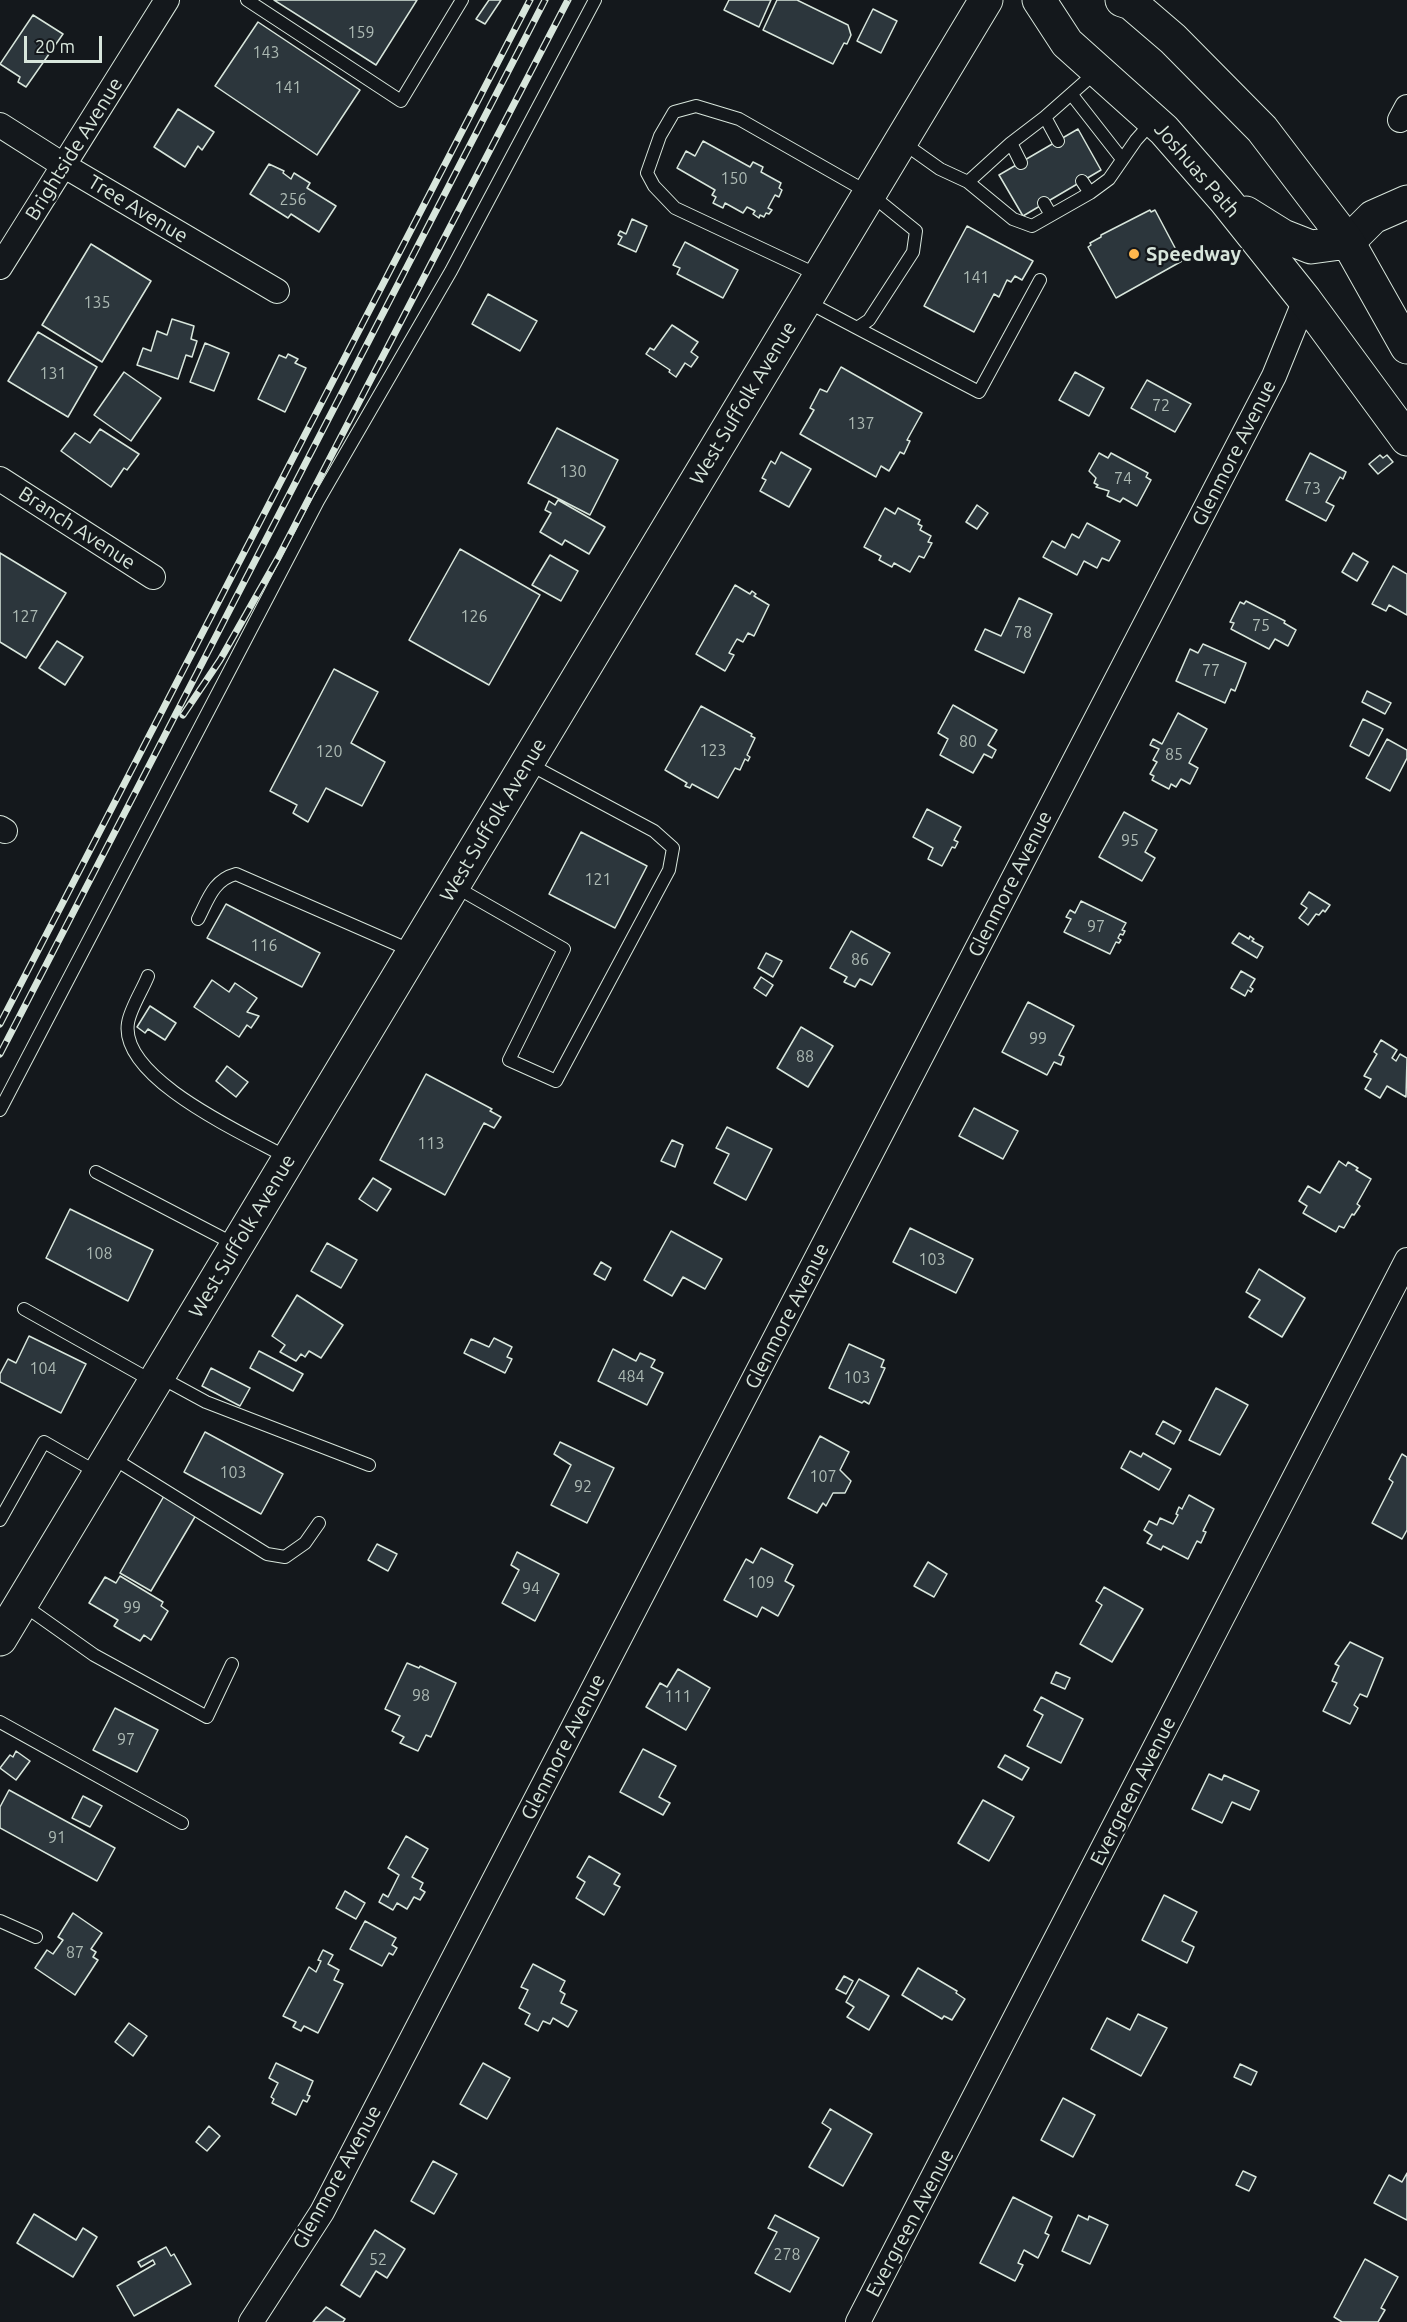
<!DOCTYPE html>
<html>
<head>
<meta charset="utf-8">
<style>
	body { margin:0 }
	#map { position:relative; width:1407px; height:2322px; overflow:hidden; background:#14181c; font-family:Ubuntu,sans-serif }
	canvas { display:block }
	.scale { position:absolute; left:24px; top:36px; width:78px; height:27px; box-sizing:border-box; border:3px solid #d8e6dc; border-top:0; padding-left:8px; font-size:18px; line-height:21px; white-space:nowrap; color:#d8e6dc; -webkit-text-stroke:4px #14181c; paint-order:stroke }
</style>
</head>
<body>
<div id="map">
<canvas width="1407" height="2322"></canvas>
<div class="scale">20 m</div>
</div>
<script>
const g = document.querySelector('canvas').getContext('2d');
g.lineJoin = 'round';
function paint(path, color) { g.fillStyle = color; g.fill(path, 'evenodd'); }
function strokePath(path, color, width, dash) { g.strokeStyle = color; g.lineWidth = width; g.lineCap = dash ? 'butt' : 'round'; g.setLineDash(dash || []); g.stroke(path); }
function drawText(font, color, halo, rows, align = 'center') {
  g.font = font + ' Ubuntu,sans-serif'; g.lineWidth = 4.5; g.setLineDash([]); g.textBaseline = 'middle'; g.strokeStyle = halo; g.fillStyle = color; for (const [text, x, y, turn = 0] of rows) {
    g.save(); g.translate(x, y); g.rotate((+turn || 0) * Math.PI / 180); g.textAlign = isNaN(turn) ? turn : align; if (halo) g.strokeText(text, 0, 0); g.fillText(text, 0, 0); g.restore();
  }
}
const building = new Path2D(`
	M274,0h143l-41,65z
	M489,0h12l-16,24 -9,-5z
	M729,0h42l-12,27 -35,-17z
	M777,0h20l51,25 3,10 -4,9 -3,-1 -11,21 -70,-34z
	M873,9l24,12 -16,32 -24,-12z
	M33,15l30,19 -37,53 -8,-5 2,-5 -20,-13z
	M258,22l102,68 -43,65 -102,-69z
	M178,109l36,23 -12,18 -4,-4 -13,21 -31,-20z
	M1078,129l23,41 -78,46 -24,-41z
	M703,141l47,26 3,-5 10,5 -2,5 20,11 -2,5 3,2 -3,7 -4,-2 -7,13 4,2 -3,4 -3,-1 -2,4 -4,-2 -1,3 -6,-4 2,-3 -8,-4 -4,6 -18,-10 -2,5 -10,-5 3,-6 -4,-2 3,-5 -38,-22 9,-17 9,5z
	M269,164l15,7 -1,2 8,6 3,-6 16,10 -3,5 29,18 -17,26 -28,-18 -3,4 -38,-24z
	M1150,210l1,2 4,-2 27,51 -66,37 -28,-51 3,-2 -1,-2 11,-6v-2z
	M632,219l15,7 -11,26 -18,-8 4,-7 -4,-2 2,-4 6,3z
	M967,226l66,35 -11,19 -7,-4 -4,6 -4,-2 -8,17 -5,-3 -20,38 -50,-26z
	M685,242l53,28 -15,28 -46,-24 3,-6 -7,-3z
	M91,244l60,37 -49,81 -60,-37z
	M488,294l49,27 -17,30 -48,-27z
	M172,319l22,7 -3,13 6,2 -5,16 -6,-2 -8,24 -41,-14 6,-17 8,3 6,-20 10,4z
	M672,325l26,17 -7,10 7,5 -7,10 -6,-4 -9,14 -7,-5 1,-2 -24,-16 4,-6 4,2z
	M38,332l59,35 -29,50 -60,-36z
	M205,343l24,10 -15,38 -24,-9z
	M288,354l10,5 -3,4 11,5 -21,44 -27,-13 21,-44 7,3z
	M841,367l81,46 -15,27 3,1 -6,13 -4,-2 -11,19 -8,-5 -5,11 -76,-43 14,-24 -4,-2 10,-19 7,3z
	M124,372l37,26 -30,43 -37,-26z
	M1075,372l29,16 -15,28 -30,-16z
	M1147,380l44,24 -16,28 -44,-24z
	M557,428l61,32 -28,55 -62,-32z
	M100,429l39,25 -12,16 -3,-2 -13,19 -50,-36 14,-18 15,10z
	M781,452l30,17 -22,38 -29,-16 6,-11 -4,-2 9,-17 4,3z
	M1099,453l9,5 3,-5 37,20 -2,4 5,3 -14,26 -14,-8 -3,4 -13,-6 2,-5 -13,-4 2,-2 -4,-2 2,-5 -7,-7z
	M1310,453l36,19 -3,7 -3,-2 -14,25 8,4 -8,15 -40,-21z
	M1380,455l3,3 4,-3 6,7 -15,12 -9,-10z
	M558,500l47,27 -16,27 -24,-14 -3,5 -22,-13 11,-19 -6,-3 4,-9 6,4z
	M977,505l11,8 -11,16 -11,-7z
	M885,508l10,6 3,-6 22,12 -2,4 4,2 -2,4 11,6 -3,6 4,1 -8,15 -5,-2 -9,16 -16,-9 -2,4 -13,-7 2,-4 -17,-9z
	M1087,523l33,18 -11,20 -7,-3 -5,10 -13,-7 -7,14 -34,-18 9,-16 13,7 7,-14 7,4z
	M460,549l80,46 -51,90 -80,-45z
	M0,553l66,40 -40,65 -26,-16z
	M1353,553l15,9 -11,19 -15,-9z
	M550,555l28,16 -17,30 -29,-16z
	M1393,566l14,8v41l-18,-10 -3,6 -14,-7z
	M735,585l15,9 2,-3 4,3 -2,2 15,9 -15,31 -6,-3 -5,9 -6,-3 -8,14 5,2 -9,16 -29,-17z
	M1019,598l33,16 -28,59 -49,-23 10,-21 16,7z
	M1246,601l39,20 -1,2 12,7 -8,16 -13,-7 -6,10 -38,-20 3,-6 -4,-1 10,-20 4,2z
	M57,641l26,16 -18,28 -26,-17z
	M1203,644l43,19 -11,28 -4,-2 -6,14 -49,-22 14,-32 8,4z
	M334,669l44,23 -27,51 34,19 -23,44 -36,-18 -18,34 -15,-9 4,-8 -27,-14z
	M1367,691l24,12 -6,11 -23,-12z
	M953,705l44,25 -9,15 8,5 -4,8 -8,-4 -11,19 -33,-18 8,-16 -10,-6z
	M701,706l51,28 -1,2 4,2 -8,17 3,2 -2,4 -3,-2 -5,11 -5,-2 -17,30 -26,-14 -2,4 -5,-2 2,-3 -22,-13z
	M1178,713l29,16 -18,34 9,5 -8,16 -9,-5 -5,8 -5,-3 -2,5 -17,-9 2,-4 -4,-2 7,-12 -4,-2 6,-11 -9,-4 3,-6 9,5z
	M1363,719l20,10 -14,27 -19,-10z
	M1387,739l20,11v8l-17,33 -24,-13z
	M927,809l34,18 -7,13 4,2 -3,6 -3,-1 -10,19 -14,-7 5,-11 -20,-11z
	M1124,812l33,18 -12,22 10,6 -13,23 -43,-24z
	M581,832l66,34 -32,62 -66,-34z
	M1309,892l21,13 -5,7 -2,-2 -4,5 -3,-1 -8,11 -9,-7 8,-10 -6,-4z
	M1081,901l45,22 -4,7 3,1 -2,4 -3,-1 -2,4 3,2 -2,3 -3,-1 -6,12 -46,-22 7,-13 -5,-2 4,-7 5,3z
	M226,904l94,49 -18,34 -95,-49z
	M851,931l39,22 -18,32 -12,-6 -5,8 -11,-5 3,-5 -17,-9z
	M1239,933l10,6 1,-3 4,3 -2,2 11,6 -6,11 -25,-15z
	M766,953l16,8 -9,16 -15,-9z
	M1241,971l14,8 -5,8 3,2 -2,3 -3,-2 -3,6 -14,-8z
	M761,977l12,8 -7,11 -12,-8z
	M212,980l17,12 6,-9 22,15 -10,14 12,4 -8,12 -4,-3 -8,12 -45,-30z
	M1028,1002l46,24 -15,29 5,2 -3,8 -7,-3 -7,13 -45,-23z
	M150,1006l26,17 -11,17 -17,-11 -3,4 -8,-6z
	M801,1027l32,19 -25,41 -31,-19z
	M1381,1040l16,10 -5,8 4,3 4,-7 7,4 -1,39 -19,-11 -7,12 -15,-9 6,-10 -7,-3 13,-22 -3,-2z
	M227,1066l21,16 -12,15 -20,-16z
	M426,1074l66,35 -2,2 11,6 -7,11 -10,-5 -39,72 -65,-35z
	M974,1108l44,23 -15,28 -44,-23z
	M727,1127l45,22 -26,51 -32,-17 15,-29 -13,-6z
	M672,1140l11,5 -8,22 -14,-6z
	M1339,1161l7,5 2,-4 10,6 -2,2 15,9 -14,25 3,2 -6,9 -2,-1 -8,14 -5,-2 -3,6 -33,-19 4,-7 -8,-5 9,-15 12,7z
	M373,1178l18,11 -14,22 -18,-12z
	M70,1209l83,41 -25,51 -82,-43z
	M910,1228l63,31 -17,34 -63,-31z
	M671,1231l51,28 -17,30 -22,-12 -11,19 -28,-16z
	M327,1243l30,17 -16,28 -30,-17z
	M601,1262l10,6 -6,12 -11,-6z
	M1259,1269l46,29 -23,39 -33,-20 11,-17 -14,-8z
	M297,1295l46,30 -22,33 -12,-7 -4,6 -4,-3 -5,7 -16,-9 5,-7 -13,-9z
	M29,1336l57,28 -25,49 -61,-31v-8l8,-15 8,4z
	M494,1338l18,9 -5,10 5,2 -7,14 -41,-20 7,-14 18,8z
	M849,1344l35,16 -3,7 4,1 -16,36 -5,-3 -2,2 -33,-15z
	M613,1349l23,12 4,-8 15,7 -4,7 12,6 -16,32 -49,-24z
	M259,1351l44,23 -10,17 -43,-23z
	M211,1368l39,20 -10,18 -38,-20z
	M1216,1388l32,17 -28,50 -31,-15z
	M1163,1421l18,10 -7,13 -18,-10z
	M205,1432l78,42 -22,40 -77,-42z
	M820,1436l29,16 -9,18 11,11 -6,12h-12l-7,13 -3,-3 -6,10 -29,-15z
	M560,1442l54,26 -27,55 -36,-18 20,-40 -17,-11z
	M1130,1451l11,6 2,-4 28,16 -12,21 -38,-22z
	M1402,1454l5,3v73l-5,9 -30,-16 21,-41 -4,-3z
	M1189,1495l25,14 -11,22 3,1 -5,11 -4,-2 -9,18 -25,-13 -2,4 -14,-7 5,-8 -8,-5 5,-9 8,4 3,-7 13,6 5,-9 -2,-1 3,-7 3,2z
	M164,1496l32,19 -45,76 -31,-18z
	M377,1544l20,10 -9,17 -20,-11z
	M761,1548l32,17 -8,16 9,5 -16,30 -16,-9 -5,10 -33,-17 22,-41 7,4z
	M517,1552l42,22 -24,47 -33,-18 17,-33 -8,-5z
	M928,1562l19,12 -13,23 -20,-11z
	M120,1576l43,26 -2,4 7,5 -17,29 -7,-5 -4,6 -26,-15 4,-6 -29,-17 16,-26 11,6z
	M1104,1587l39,22 -31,53 -32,-18 22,-39 -6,-4z
	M1350,1642l33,16 -16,39 -7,-3 -6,11 4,3 -8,16 -27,-13 14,-28 -5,-2 7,-15 -4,-2z
	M407,1663l12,5 1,-2 36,17 -25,54 -5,-2 -8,16 -18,-8 4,-6 -12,-6 8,-15 -15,-7z
	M678,1669l32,19 -24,42 -40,-23 14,-24 7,4z
	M1056,1672l14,6 -5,11 -14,-6z
	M1041,1697l42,22 -22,44 -34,-17 16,-31 -9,-5z
	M115,1708l43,22 -21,42 -44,-22z
	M643,1749l33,17 -17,31 11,6 -7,12 -43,-23z
	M16,1751l14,10 -14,19 -16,-12 10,-13 3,2z
	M1005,1755l24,13 -7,12 -24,-13z
	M1209,1774l13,6 2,-5 35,16 -9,19 -18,-8 -10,21 -30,-14z
	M9,1790l106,58 -18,33 -97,-53v-21z
	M83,1796l19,10 -12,21 -18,-9z
	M983,1800l31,17 -25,44 -31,-18z
	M406,1836l22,13 -16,28 11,6 -3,6 5,3 -5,8 -6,-3 -7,12 -10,-6 -4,7 -14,-8 4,-8 5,3 11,-22 -11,-7z
	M589,1856l31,18 -6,10 6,3 -16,28 -28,-17 9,-16 -8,-5z
	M345,1891l20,12 -9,16 -20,-11z
	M1164,1895l33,17 -15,29 12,6 -7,16 -45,-23z
	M73,1913l29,20 -11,16 5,3 -3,5 5,3 -23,35 -40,-27 12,-18 6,4 10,-14 -5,-3z
	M365,1921l31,17 -4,7 5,3 -4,7 -4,-2 -7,13 -32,-17z
	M323,1950l10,5 -5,9 11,6 -5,10 9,4 -25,49 -14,-7 -3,5 -8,-4 3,-5 -13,-6 26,-49 7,5 5,-11 -3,-1z
	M533,1964l32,17 -5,10 5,3 -4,9 16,8 -9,16 -15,-9 -3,6 -7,-3 -5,10 -13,-7 5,-10 -11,-6 9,-18 -7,-3z
	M918,1968l39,23 -1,2 9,6 -13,21 -8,-4 -2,3 -40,-24z
	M844,1976l9,5 -7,13 -10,-5z
	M859,1979l30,17 -20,34 -22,-13 7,-10 -8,-5z
	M1138,2014l29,14 -26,48 -50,-27 16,-31 23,12z
	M129,2023l18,13 -14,20 -18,-14z
	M276,2063l37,18 -6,14 3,1 -3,6 -4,-2 -7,15 -24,-12 2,-4 -3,-2 7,-14 -9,-5z
	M483,2063l27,15 -23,41 -27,-15z
	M1240,2064l17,8 -6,13 -17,-8z
	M1063,2098l32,17 -22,42 -32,-17z
	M830,2109l42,25 -29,52 -34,-19 22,-38 -9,-6z
	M209,2126l11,10 -13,15 -11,-9z
	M433,2161l24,13 -23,40 -23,-13z
	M1243,2171l13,6 -7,14 -13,-6z
	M1407,2173v47l-33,-17 15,-28 13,7z
	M1013,2197l39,20 -7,16 4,2 -11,23 -14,-8 -6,13 5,2 -8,16 -35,-18z
	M34,2214l42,26 7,-12 14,9 -24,40 -56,-34z
	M775,2215l44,23 -29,54 -35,-19 22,-41 -9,-4z
	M1078,2215l10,5 1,-4 19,9 -18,39 -28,-13z
	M375,2230l30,19 -18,29 -11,-7 -16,26 -19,-12z
	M166,2247l5,9 3,-2 17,30 -57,32 -17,-30 38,-22 -2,-4 -12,7 -3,-5z
	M1365,2259l33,18 -17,31 4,2 -7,12h-36l-8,-5z
	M326,2307l19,12 -2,3h-30z`);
paint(building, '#2c363c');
strokePath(building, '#d8e6dc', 1.5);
const lane = new Path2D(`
	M247,0l154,101 61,-101
	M1072,95l50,64
	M1058,141l-13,-24 51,-45
	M902,142l38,27 28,13 43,-39 34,-26
	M1011,143l10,20
	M1082,181l8,12 19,-14 27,-39 16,-18
	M968,182l45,37 19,7 58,-33
	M1044,203l7,12
	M806,301l51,27 12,-8 44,-68 3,-21 -47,-38 -130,-74 -43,-13 -22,6 -14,24 -13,37 7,13 21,22 145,68
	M857,328l122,64 61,-112
	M454,886l110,63 -55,111 47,21 113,-211 4,-22 -19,-17 -127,-68
	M198,919c10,-19 15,-39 38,-45l176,77
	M148,976c-5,13 -18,33 -20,47 -9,56 119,112 160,135
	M0,1110l318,-609 133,-230 144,-271
	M96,1172l140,73
	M24,1309l130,73
	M160,1377l46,25 163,63
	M111,1457l156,97 18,3 20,-14 14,-20
	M0,1520l44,-78 54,31
	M22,1604l72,51 113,62 25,-53
	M0,1722l182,101
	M0,1921l36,16`);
const street = new Path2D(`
	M1400,120l7,-13
	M0,125l63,40 214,126
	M0,267l167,-267
	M0,479l153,98
	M0,828l5,3
	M251,2322l71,-110 952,-1836 31,-76
	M858,2322l549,-1062`);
const secondary = new Path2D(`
	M1348,242l25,-25 34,-15
	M0,1639l986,-1639`);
const primary = new Path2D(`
	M1039,0l28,43 97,87 62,71 79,99 102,139
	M1122,0l9,3 42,36 89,90 86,113 59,105
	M1246,213l37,23 28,11 37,-5`);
strokePath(lane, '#d8e6dc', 14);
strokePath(street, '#d8e6dc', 26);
strokePath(secondary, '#d8e6dc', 35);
strokePath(primary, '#d8e6dc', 35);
strokePath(lane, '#14181c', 12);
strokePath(street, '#14181c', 24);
strokePath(secondary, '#14181c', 33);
strokePath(primary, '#14181c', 33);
const rail = new Path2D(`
	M183,715l37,-55 58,-102 290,-558
	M0,1024l530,-1024
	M0,1054l545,-1054`);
strokePath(rail, '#d8e6dc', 7);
strokePath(rail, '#14181c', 4.5, [14]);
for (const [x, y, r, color] of [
	[1134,254,6,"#ffb74d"]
]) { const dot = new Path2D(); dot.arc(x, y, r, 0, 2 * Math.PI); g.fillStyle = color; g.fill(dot); strokePath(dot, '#14181c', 2); }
drawText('16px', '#adbab4', null, [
	["159",361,33],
	["143",266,53],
	["141",288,88],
	["150",734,179],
	["256",293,200],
	["141",976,278],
	["135",97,303],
	["131",53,374],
	["72",1161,406],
	["137",861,424],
	["130",573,472],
	["74",1123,479],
	["73",1312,489],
	["127",25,617],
	["126",474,617],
	["75",1261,626],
	["78",1023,633],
	["77",1211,671],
	["80",968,742],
	["123",713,751],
	["120",329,752],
	["85",1174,755],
	["95",1130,841],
	["121",598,880],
	["97",1096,927],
	["116",264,946],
	["86",860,960],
	["99",1038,1039],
	["88",805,1057],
	["113",431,1144],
	["108",99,1254],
	["103",932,1260],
	["104",43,1369],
	["484",631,1377],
	["103",857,1378],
	["103",233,1473],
	["107",823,1477],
	["92",583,1487],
	["109",761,1583],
	["94",531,1589],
	["99",132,1608],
	["98",421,1696],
	["111",678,1697],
	["97",126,1740],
	["91",57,1838],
	["87",75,1953],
	["278",787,2255],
	["52",378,2260]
]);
drawText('20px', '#d8e6dc', '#14181c', [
	["Brightside Avenue",74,149,-58],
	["Joshuas Path",1197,170,49],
	["Tree Avenue",138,209,31],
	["West Suffolk Avenue",743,403,-59],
	["Glenmore Avenue",1234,453,-63],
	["Branch Avenue",77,528,33],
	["West Suffolk Avenue",493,820,-59],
	["Glenmore Avenue",1010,884,-63],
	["West Suffolk Avenue",242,1236,-59],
	["Glenmore Avenue",787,1316,-63],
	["Glenmore Avenue",563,1747,-63],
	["Evergreen Avenue",1133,1791,-63],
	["Glenmore Avenue",337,2177,-61],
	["Evergreen Avenue",910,2223,-62]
]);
drawText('bold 20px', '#d8e6dc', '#14181c', [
	["Speedway",1146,254]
], 'left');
</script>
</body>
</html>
